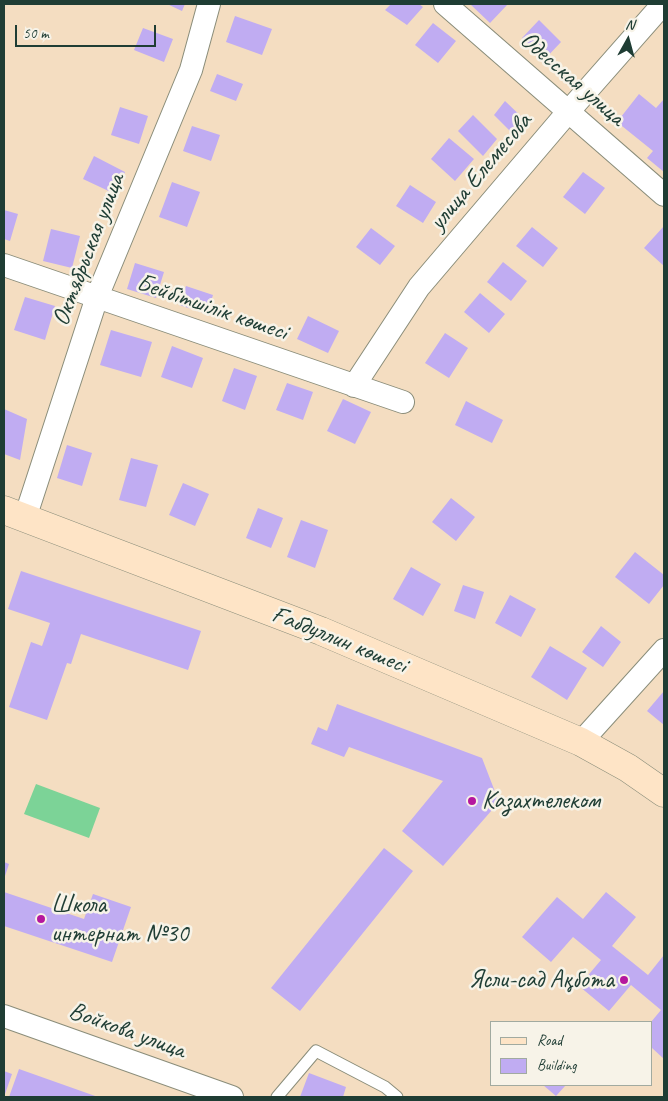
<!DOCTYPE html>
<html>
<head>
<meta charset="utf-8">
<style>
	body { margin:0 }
	#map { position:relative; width:668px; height:1101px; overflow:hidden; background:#f4ddc1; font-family:Caveat,sans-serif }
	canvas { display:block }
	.frame { position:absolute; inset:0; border:5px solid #1f3d34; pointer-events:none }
	.legend { position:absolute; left:490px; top:1021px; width:162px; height:65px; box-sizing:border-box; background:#f7f3e8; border:1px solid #a1aaa0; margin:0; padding:6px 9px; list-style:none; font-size:15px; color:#1f3d34 }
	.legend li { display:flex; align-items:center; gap:10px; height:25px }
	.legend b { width:25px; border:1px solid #a1aaa0 }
	.north { position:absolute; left:603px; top:15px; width:50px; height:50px; -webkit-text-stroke:4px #f7f3e8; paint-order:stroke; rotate:7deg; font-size:14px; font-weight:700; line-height:20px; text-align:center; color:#1f3d34 }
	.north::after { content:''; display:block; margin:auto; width:18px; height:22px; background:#1f3d34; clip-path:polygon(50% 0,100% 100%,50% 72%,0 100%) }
	.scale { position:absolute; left:15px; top:25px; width:141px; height:22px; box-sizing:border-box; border:2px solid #1f3d34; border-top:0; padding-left:6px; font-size:15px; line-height:18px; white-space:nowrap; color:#1f3d34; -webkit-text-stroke:4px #f7f3e8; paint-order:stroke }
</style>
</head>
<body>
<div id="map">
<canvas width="668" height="1101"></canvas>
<div class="frame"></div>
<ul class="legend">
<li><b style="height:6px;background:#fee4c6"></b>Road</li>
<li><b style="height:14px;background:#c0acf2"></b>Building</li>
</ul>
<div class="north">N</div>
<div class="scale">50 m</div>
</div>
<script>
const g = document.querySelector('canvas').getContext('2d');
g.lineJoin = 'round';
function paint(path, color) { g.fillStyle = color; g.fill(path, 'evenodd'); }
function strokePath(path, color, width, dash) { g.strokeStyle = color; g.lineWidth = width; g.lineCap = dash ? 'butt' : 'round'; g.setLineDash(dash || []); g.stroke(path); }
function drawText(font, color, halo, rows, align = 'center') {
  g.font = font + ' Caveat,sans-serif'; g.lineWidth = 5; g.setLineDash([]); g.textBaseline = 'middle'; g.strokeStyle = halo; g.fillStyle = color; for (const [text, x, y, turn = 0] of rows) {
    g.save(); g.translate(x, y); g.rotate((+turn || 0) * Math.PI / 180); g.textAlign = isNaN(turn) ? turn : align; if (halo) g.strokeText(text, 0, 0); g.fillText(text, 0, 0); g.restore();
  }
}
paint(new Path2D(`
	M36,784l64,24 -11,30 -65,-24z`), '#7cd397');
paint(new Path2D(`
	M167,4h18l-3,7z
	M391,4h28l4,3 -16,18 -22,-15z
	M470,4h38l-18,19z
	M235,16l37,13 -10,26 -36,-13z
	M539,20l22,22 -17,18 -22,-22z
	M433,23l23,18 -18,22 -23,-18z
	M143,28l30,11 -9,23 -30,-12z
	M217,74l26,10 -7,17 -26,-10z
	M639,94l17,14 8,-9v73l-17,-14 6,-7 -36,-29z
	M505,101l22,21 -13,13 -20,-20z
	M120,107l28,9 -9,28 -28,-9z
	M473,115l24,24 -14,17 -25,-25z
	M192,126l28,9 -9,26 -28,-10z
	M449,138l25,21 -19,22 -24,-22z
	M94,156l31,16 -10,22 -32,-15z
	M583,172l22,16 -20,26 -22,-17z
	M172,182l28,10 -13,35 -28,-10z
	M410,185l26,17 -13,21 -27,-17z
	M4,210l14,4 -8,27 -6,-2z
	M664,226v40l-20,-18z
	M532,227l26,21 -15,19 -27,-21z
	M371,228l24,18 -15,19 -24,-18z
	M51,229l29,7 -8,32 -29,-7z
	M503,262l24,19 -16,20 -24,-19z
	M135,263l29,9 -8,26 -29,-9z
	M186,286l27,9 -6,19 -28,-9z
	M480,293l25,21 -16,19 -25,-21z
	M25,297l30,9 -10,34 -31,-10z
	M308,316l31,15 -11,22 -31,-14z
	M111,330l41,12 -11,35 -41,-12z
	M445,333l23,15 -19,30 -24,-15z
	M172,346l31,12 -11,30 -31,-11z
	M234,368l23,8 -12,34 -23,-9z
	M287,383l26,9 -10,28 -27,-10z
	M343,399l28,13 -16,32 -28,-13z
	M466,401l37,19 -11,23 -37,-18z
	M4,409l23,10 -7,41 -16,-6z
	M67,445l25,8 -10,33 -25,-8z
	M131,458l27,7 -12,42 -27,-7z
	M183,483l26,11 -14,32 -26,-11z
	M451,498l24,19 -19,24 -24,-19z
	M258,508l25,10 -12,30 -25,-10z
	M301,520l27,10 -13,38 -28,-11z
	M635,552l29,23v10l-15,19 -34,-27z
	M411,567l30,17 -18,32 -30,-17z
	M21,571l180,60 -13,39 -107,-36 -10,30 -4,-1 -20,57 -38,-13 22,-65 11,4 8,-23 -42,-14z
	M463,585l21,7 -9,27 -21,-8z
	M510,595l26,14 -15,28 -26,-14z
	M601,626l20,16 -18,25 -21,-15z
	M550,646l37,22 -20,32 -36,-23z
	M664,691v34l-17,-14z
	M337,704l145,54 17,44 -56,64 -41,-35 41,-50 -94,-34 -5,10 -33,-13 7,-17 9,4z
	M384,848l29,23 -113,140 -29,-23z
	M4,862l5,2 -5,15z
	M4,892l80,27 9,-25 38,13 -19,55 -108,-36z
	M606,892l30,25 -24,29 36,29 16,-20v104l-12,-11 -1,-26 10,-12 -30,-25 -22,26 -30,-25 22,-26 -28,-23 -22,25 -29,-25 35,-40 26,22z
	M19,1069l79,28h-89z
	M4,1071l8,3 -8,23z
	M309,1073l37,14 -3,10h-43z
	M543,1085h23l-10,11z`), '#c0acf2');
const lane = new Path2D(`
	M277,1097l39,-46 69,36 12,10`);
const street = new Path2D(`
	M445,4l219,191
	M4,265l399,137
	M354,386l65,-99 149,-175 95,-108
	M25,518l72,-221 94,-227 18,-66
	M581,742l83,-92
	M4,1016l228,81`);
const secondary = new Path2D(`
	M4,510l317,121 260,111 47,26 36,25`);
strokePath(lane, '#8a8d7a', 13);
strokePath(street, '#8a8d7a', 24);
strokePath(secondary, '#8a8d7a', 29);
strokePath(lane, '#fff', 11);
strokePath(street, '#fff', 22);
strokePath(secondary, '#fee4c6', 28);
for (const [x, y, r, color] of [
	[472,801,5,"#b5179e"],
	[41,919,5,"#b5179e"],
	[624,980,5,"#b5179e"]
]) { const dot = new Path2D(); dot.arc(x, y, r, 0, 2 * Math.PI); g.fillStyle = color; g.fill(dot); strokePath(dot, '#f7f3e8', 2); }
drawText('25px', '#1f3d34', '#f7f3e8', [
	["Одесская улица",572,79,41],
	["улица Елемесова",481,172,-50],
	["Октябрьская улица",89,250,-69],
	["Бейбітшілік көшесі",212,308,19],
	["Ғабдуллин көшесі",339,640,22],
	["Войкова улица",127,1031,20]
]);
drawText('25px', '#1f3d34', '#f7f3e8', [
	["Казахтелеком",482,801],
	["Школа",51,905],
	["интернат №30",51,934],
	["Ясли-сад Ақбота",614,980,"right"]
], 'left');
</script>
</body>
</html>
